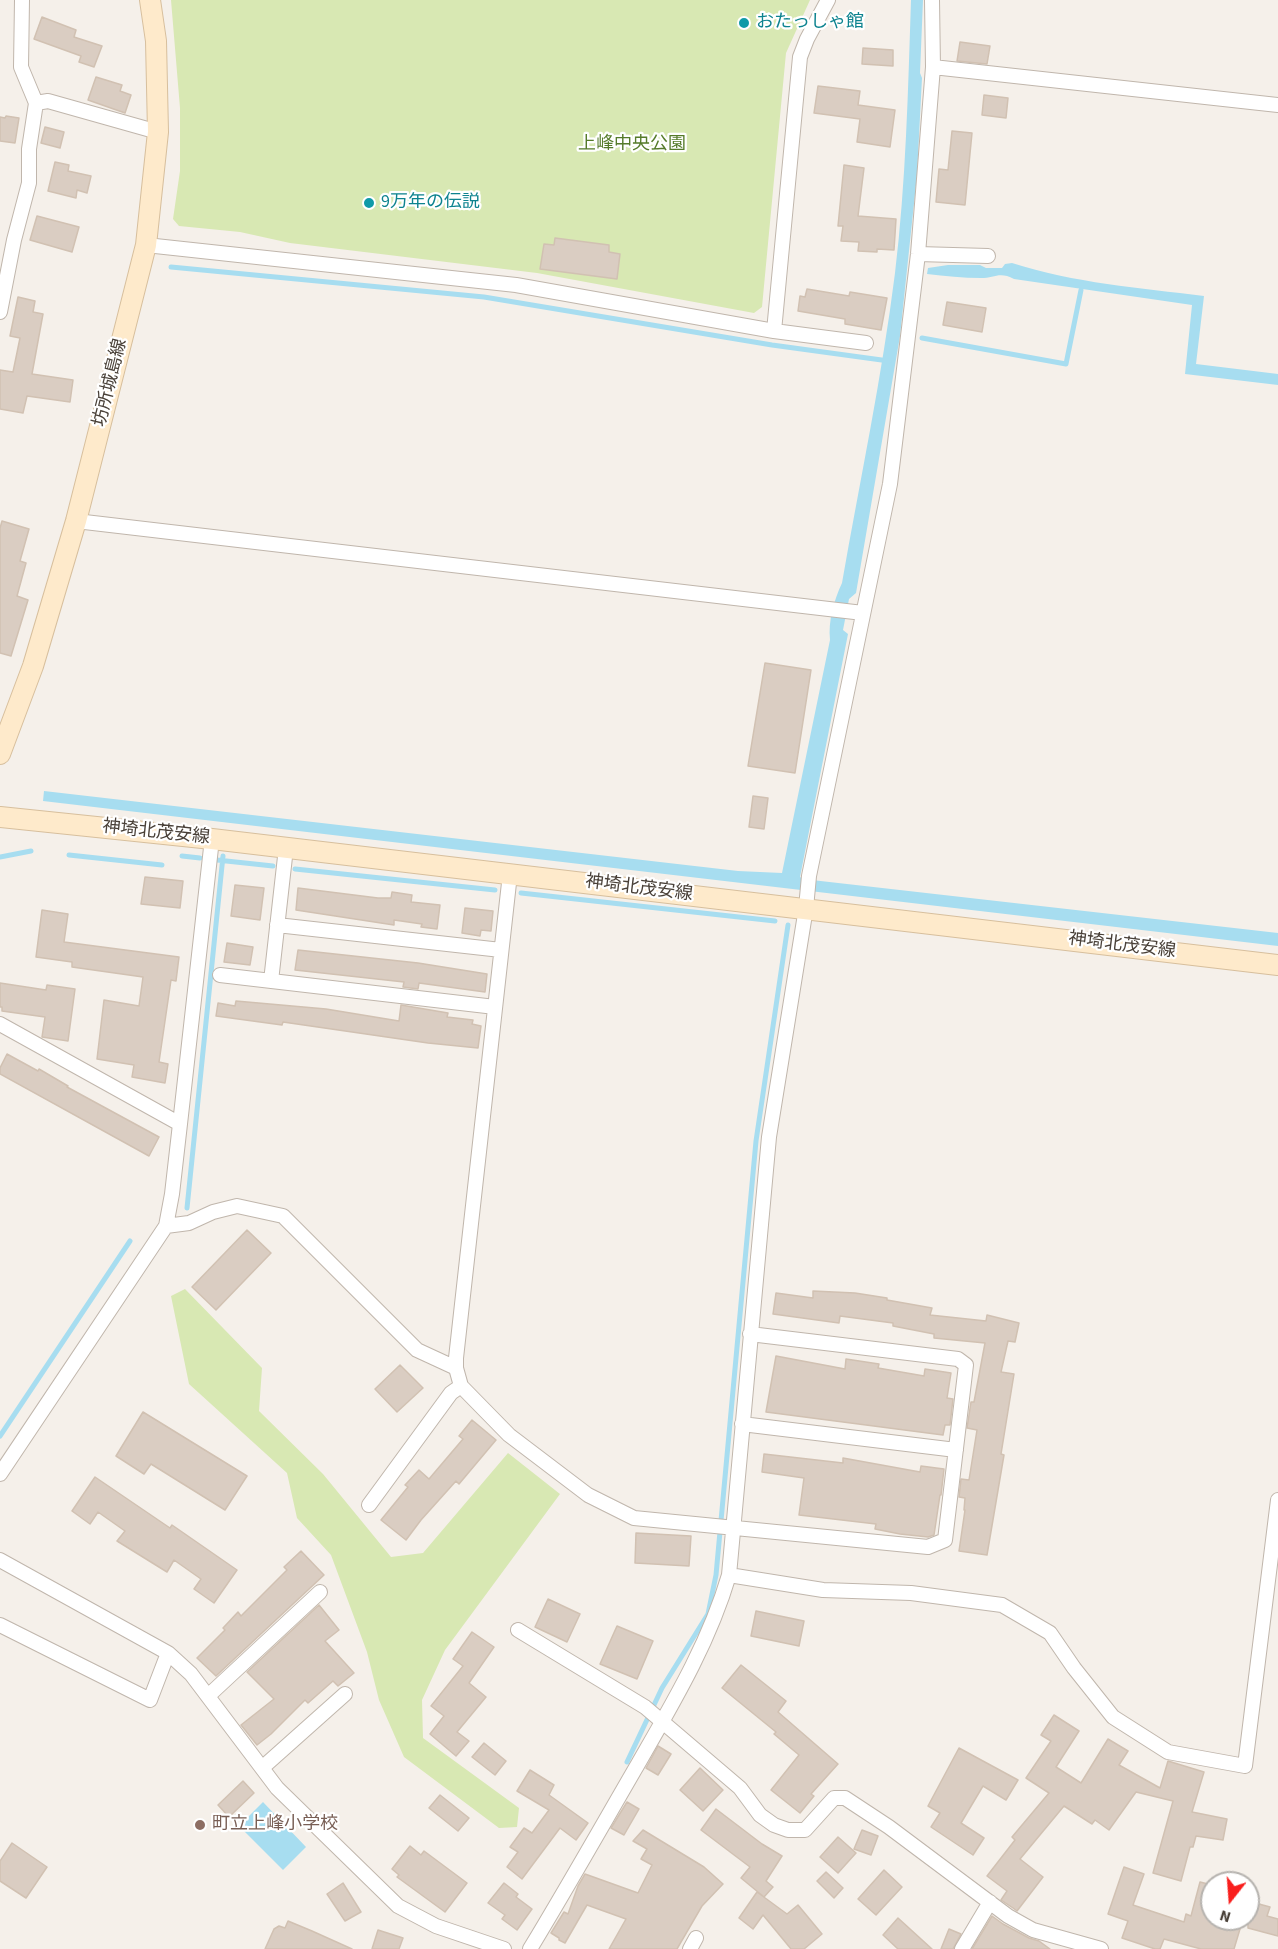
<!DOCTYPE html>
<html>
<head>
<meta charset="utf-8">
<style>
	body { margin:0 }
	#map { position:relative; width:1278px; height:1949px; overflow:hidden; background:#f5f0ea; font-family:"Source Sans 3",sans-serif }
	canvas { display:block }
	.north { position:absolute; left:1200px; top:1871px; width:60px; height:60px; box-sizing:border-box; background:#fff; border:2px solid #b6b3af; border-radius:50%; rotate:197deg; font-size:16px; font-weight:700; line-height:24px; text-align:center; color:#494038 }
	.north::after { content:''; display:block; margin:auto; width:21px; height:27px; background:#f91f1d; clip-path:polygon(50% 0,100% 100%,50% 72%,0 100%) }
</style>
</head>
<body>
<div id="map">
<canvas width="1278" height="1949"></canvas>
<div class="north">N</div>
</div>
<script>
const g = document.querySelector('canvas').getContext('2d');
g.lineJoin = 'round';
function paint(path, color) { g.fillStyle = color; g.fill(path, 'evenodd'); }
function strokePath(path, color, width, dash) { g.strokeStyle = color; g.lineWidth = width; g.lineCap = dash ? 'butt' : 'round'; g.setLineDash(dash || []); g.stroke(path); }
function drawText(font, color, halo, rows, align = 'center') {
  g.font = font + ' "Source Sans 3","Noto Sans JP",sans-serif'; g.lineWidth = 4.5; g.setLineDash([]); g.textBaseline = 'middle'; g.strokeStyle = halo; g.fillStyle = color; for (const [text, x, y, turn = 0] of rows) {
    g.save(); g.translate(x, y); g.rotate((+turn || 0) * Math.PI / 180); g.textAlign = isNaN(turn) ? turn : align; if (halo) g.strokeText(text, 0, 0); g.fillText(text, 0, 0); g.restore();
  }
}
paint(new Path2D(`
	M171,0h639l-24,53 -24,254 -8,6 -217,-40 -247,-30 -50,-11 -61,-6 -6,-7 7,-48v-63z
	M185,1289l77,79 -3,43 64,63 68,83 32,-4 85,-100 52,41 -115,156 -23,50 1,38 96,70 -2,19 -18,1 -95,-71 -25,-57 -12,-48 -36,-97 -34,-37 -10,-45 -98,-89 -18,-88z`), '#d8e8b3');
paint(new Path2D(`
	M911,0h12l-3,73 2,5 -5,97 -17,161 -44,257 -7,6 -6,31 5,4 -48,243 3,2 475,54v13l-1235,-145 1,-10 694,80 44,2 48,-233c-2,-19 4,-40 12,-57 18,-103 40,-206 53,-310 11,-91 13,-182 16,-273z
	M1012,263c62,20 128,25 192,33l-8,68 82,10v11l-93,-11 7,-69 -178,-26c-14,-8 -20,-1 -33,-1 -18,0 -36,-2 -54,-4l1,-6 20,-3h32l6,3h16l3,-4z
	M263,1802l43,45 -23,23 -44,-44z`), '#a7ddf0');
strokePath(new Path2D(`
	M171,267l313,30 288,48 117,16
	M922,338l144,26 15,-74
	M69,855l93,10
	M182,856l18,2
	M0,857l31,-6
	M217,860l56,6
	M295,869l200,21
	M521,893l254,28
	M187,1208l36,-352
	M0,1436l130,-195
	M627,1762l35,-74 46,-74 8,-39 40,-434 32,-216`), '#a7ddf0', 5);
const building = new Path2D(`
	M42,17l34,13 -2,7 28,9 -8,21 -15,-5 2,-6 -47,-17z
	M960,42l30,4 -3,18 -30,-3z
	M863,48l30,2v16l-31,-2z
	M96,77l26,8 -2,6 11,4 -6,18 -37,-13z
	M818,86l42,5 -2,14 37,5 -5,37 -33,-5 3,-23 -46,-6z
	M984,95l24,3 -2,20 -24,-3z
	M6,116l13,2 -4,25 -15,-2v-24l5,1z
	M45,127l19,5 -4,16 -19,-5z
	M952,131l20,2 -7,72 -29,-3 3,-33 9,1z
	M55,162l14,3 -1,6 23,5 -4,17 -10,-3 -1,8 -28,-7z
	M844,165l20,3 -6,48 38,3 -2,31 -17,-1v3l-19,-1 1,-9 -18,-1 2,-15h-5z
	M37,216l42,11 -7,25 -42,-12z
	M555,238l54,7v7l11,2 -3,25 -77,-10 4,-25 10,1z
	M807,289l42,7 1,-4 37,6 -6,32 -36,-6v-5l-47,-8 2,-15 5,1z
	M18,297l17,4 -2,11 10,2 -11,60 41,6 -3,22 -43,-6 -4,17 -23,-4v-39l13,2 7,-34 -10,-2z
	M947,302l39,6 -4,24 -39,-7z
	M2,521l27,8 -9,32 6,2 -9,33 11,4 -17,56 -11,-3v-125z
	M765,663l46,7 -16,103 -47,-7z
	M753,796l15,2 -4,31 -15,-2z
	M145,877l38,4 -3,27 -39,-4z
	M235,885l29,3 -4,32 -29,-4z
	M298,888l80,10h13l1,-6 20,3 -1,7 29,3 -3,24 -16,-2 1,-3 -28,-4v5l-98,-15z
	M465,908l28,3 -2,20 -10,-1 -1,6 -18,-3z
	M42,910l26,4 -4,28 115,15 -3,24 -5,-1 -12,82 9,2 -3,19 -33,-6 2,-12 -37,-6 7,-59 35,6 4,-29 -71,-10v-5l-36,-5z
	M227,943l26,4 -3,18 -26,-3z
	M298,950l120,13 69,11 -2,18 -66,-9 -1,6 -15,-2 1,-5 -109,-12z
	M0,983l46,7 1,-5 28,4 -7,52 -26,-4 3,-20 -43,-6v-4h-2z
	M236,1001l90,8 73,12 2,-16 47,8 -1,4 26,3 -1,4 9,2 -3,22 -50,-5 -145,-21 -1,3 -66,-9 2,-13 17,3z
	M7,1054l31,17 1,-2 29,17 -1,1 92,50 -10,19 -149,-82v-6z
	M247,1230l24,23 -55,57 -24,-23z
	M813,1291l42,2 32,5v2l45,8 -2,7 56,6 1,-6 32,8 -4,19 -7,-1 -7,31 13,2 -13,80 3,1 -17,100 -28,-4 6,-41h-1l1,-12 -6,-1 2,-18 8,1 8,-50 -10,-2 4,-26h3l11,-59 -51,-5v-4l-41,-8v-3l-53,-7 -1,7 -66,-9 3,-21 37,5z
	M776,1356l69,13 1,-10 33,5 -1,4 46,8 1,-7 26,4 -4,25 6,1 -3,26h-5l-2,10 -177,-23z
	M400,1365l23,23 -26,24 -22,-23z
	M143,1412l104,64 -22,34 -74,-46 -7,10 -28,-18z
	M472,1420l24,20 -37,44 -3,-3 -35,39 -15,20 -25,-20 27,-33 -3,-2 14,-15 10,9 34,-40 -4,-3z
	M764,1454l79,9v-5l77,14 1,-6 23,3 -3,26h-1l-6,40 -6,2 -28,-3 -25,-5 1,-5 -77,-9 5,-37 -42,-6z
	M95,1477l75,51 2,-3 65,45 -23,33 -20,-14 7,-10 -27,-19 -7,12 -50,-31 8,-10 -27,-19 -8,12 -18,-13z
	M636,1533l55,3 -2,30 -54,-3z
	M301,1551l23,24 -108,101 -19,-18 28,-28 -2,-2 15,-16 3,4 46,-46 -3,-3z
	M548,1599l32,15 -13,28 -32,-15z
	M319,1605l20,25 -14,11 29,32 -16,13 -5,-5 -25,22 -3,-3 -34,34 -14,11 -16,-20 33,-26 -27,-27z
	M756,1611l48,10 -5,25 -48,-10z
	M617,1626l36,15 -16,38 -37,-15z
	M472,1632l22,15 -25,36 17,14 -29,35 12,9 -13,15 -26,-22 14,-18 -13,-10 32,-40 -10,-7z
	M741,1665l45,36 -8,11 60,52 -27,30 3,2 -14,17 -29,-23 28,-35 -25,-21 2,-2 -54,-44z
	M1054,1715l25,16 -23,36 25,16 27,-44 20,12 -9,14 41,23 8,-27 36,11 -12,40 35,7 -4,21 -27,-4 -3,11h-3l-9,34 -28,-8 20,-72 -37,-9 -27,38 -14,-10 -3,4 -28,-18 -44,53 23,18 -26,34 -4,-3 -12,-8 6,-9 -20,-15 28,-36 -3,-3 37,-44 -23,-15 25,-37 -10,-6z
	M484,1743l22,18 -11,14 -23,-18z
	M658,1746l13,8 -13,21 -12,-7z
	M959,1748l59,32 -12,20 -23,-14 -22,37 23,15 -11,17 -42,-28 9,-14 -12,-7z
	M700,1768l23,22 -20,21 -23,-21z
	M530,1770l24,15 -5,10 39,28 -12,17 -16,-12 -38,51 -15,-12 11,-15 -8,-5 14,-19 8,5 17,-23 -32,-19z
	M243,1781l11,12 -25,24 -11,-12z
	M440,1795l29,23 -11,13 -29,-23z
	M627,1802l12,7 -15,26 -13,-7z
	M716,1809l46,35 20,12 -16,25 7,6 -9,10 -23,-19 9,-11 -49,-37z
	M643,1830l61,37 19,17 -21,22 -25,43h-68l17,-30 -39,-14 -22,38 -6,-3v-2l-8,-5 13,-21 4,2 10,-28 7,-12 53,19 14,-28 -11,-6 6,-10 -14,-8z
	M862,1830l16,6 -7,19 -17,-6z
	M838,1837l18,16 -18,20 -18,-16z
	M12,1843l35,24 -21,31 -26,-17v-20z
	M410,1846l11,9 3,-4 43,32 -22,29 -48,-35 2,-2 -7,-6z
	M1124,1867l20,7 -11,31 51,17 2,-8 5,2 9,-34 12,3v34h31l-9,30h-33l-37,-10 -4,10h-5l-33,-11 6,-17 -20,-7z
	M884,1870l18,17 -26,28 -18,-16z
	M826,1872l17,16 -9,10 -17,-17z
	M343,1883l18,29 -16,9 -18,-27z
	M504,1883l14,11 -2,3 16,12 -15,21 -15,-11 3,-4 -17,-12z
	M757,1892l30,22 11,-9 24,29 -18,15h-13l-28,-34 -10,14 -14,-11z
	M1248,1901l22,6 -3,9 11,3v17l-30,-8z
	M992,1916l11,8 26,14 10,3 11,8h-78z
	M898,1918l34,31h-34l-15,-14z
	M288,1921l24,10 40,18h-87l9,-20 5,-3 6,2z
	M949,1929l12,5 -8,15h-12z
	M378,1930l25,8 -4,11h-27z`);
paint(building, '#dacdc2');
strokePath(building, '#d1c1b2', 1.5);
const street = new Path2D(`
	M933,67l345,38
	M36,103l12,-2 110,31
	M146,245l370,40 258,46 26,-274 7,-18 21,-39
	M918,254l70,2
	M0,312l14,-72 15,-57v-34l7,-46 -15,-36 1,-67
	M774,331l92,12
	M76,521l787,92
	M510,874l-54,484v10l5,18 48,49 79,60 46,23 294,29 17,-7 21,-175 -8,-6 -208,-25
	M277,925l224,25
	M220,975l275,32
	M271,981l15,-133
	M0,1024l180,100
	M166,1226l23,-3 24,-11 24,-6 46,10 134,134 39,18
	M742,1424l214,26
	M0,1474l166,-248 6,-32 8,-70 32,-285
	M369,1505l82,-112 10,-7
	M0,1560l168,93 23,21 86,114 121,118 38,20 68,23
	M729,1575l94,15 88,3 91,12 48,28 24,35 39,49 55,35 77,14 33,-266
	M0,1625l150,75 18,-47
	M518,1630l127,77 95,81 20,27 14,10 14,5h17l29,-32h11l44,29 119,89 25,14 68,19
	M208,1696l112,-104
	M262,1768l83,-74
	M530,1949c37,-61 72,-123 108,-185 35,-61 71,-121 91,-189l40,-438 37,-229 3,-32 81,-392 28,-230 15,-187 -1,-67
	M690,1949l6,-11
	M962,1949l28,-47`);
const secondary = new Path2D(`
	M0,754l33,-88 43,-145 70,-276 12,-113 -2,-91 -6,-41
	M0,817l212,22 1066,126`);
strokePath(street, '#c0b6ac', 16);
strokePath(secondary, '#d7bf9d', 22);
strokePath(street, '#fff', 14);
strokePath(secondary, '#feeacb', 20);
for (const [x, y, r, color] of [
	[744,23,6,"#0f9aa8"],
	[369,203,6,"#0f9aa8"],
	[200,1825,6,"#8d6e63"]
]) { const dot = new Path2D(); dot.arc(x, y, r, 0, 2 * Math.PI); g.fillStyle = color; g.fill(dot); strokePath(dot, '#fff', 2); }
drawText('18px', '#0d838f', '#fff', [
	["おたっしゃ館",756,23],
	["9万年の伝説",381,203]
], 'left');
drawText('18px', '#557b2a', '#fff', [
	["上峰中央公園",632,145]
]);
drawText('18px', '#494038', '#fff', [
	["坊所城島線",111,383,-76],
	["神埼北茂安線",156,833,6],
	["神埼北茂安線",639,889,7],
	["神埼北茂安線",1122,946,7]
]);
drawText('18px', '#785e54', '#fff', [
	["町立上峰小学校",212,1825]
], 'left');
</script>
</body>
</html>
